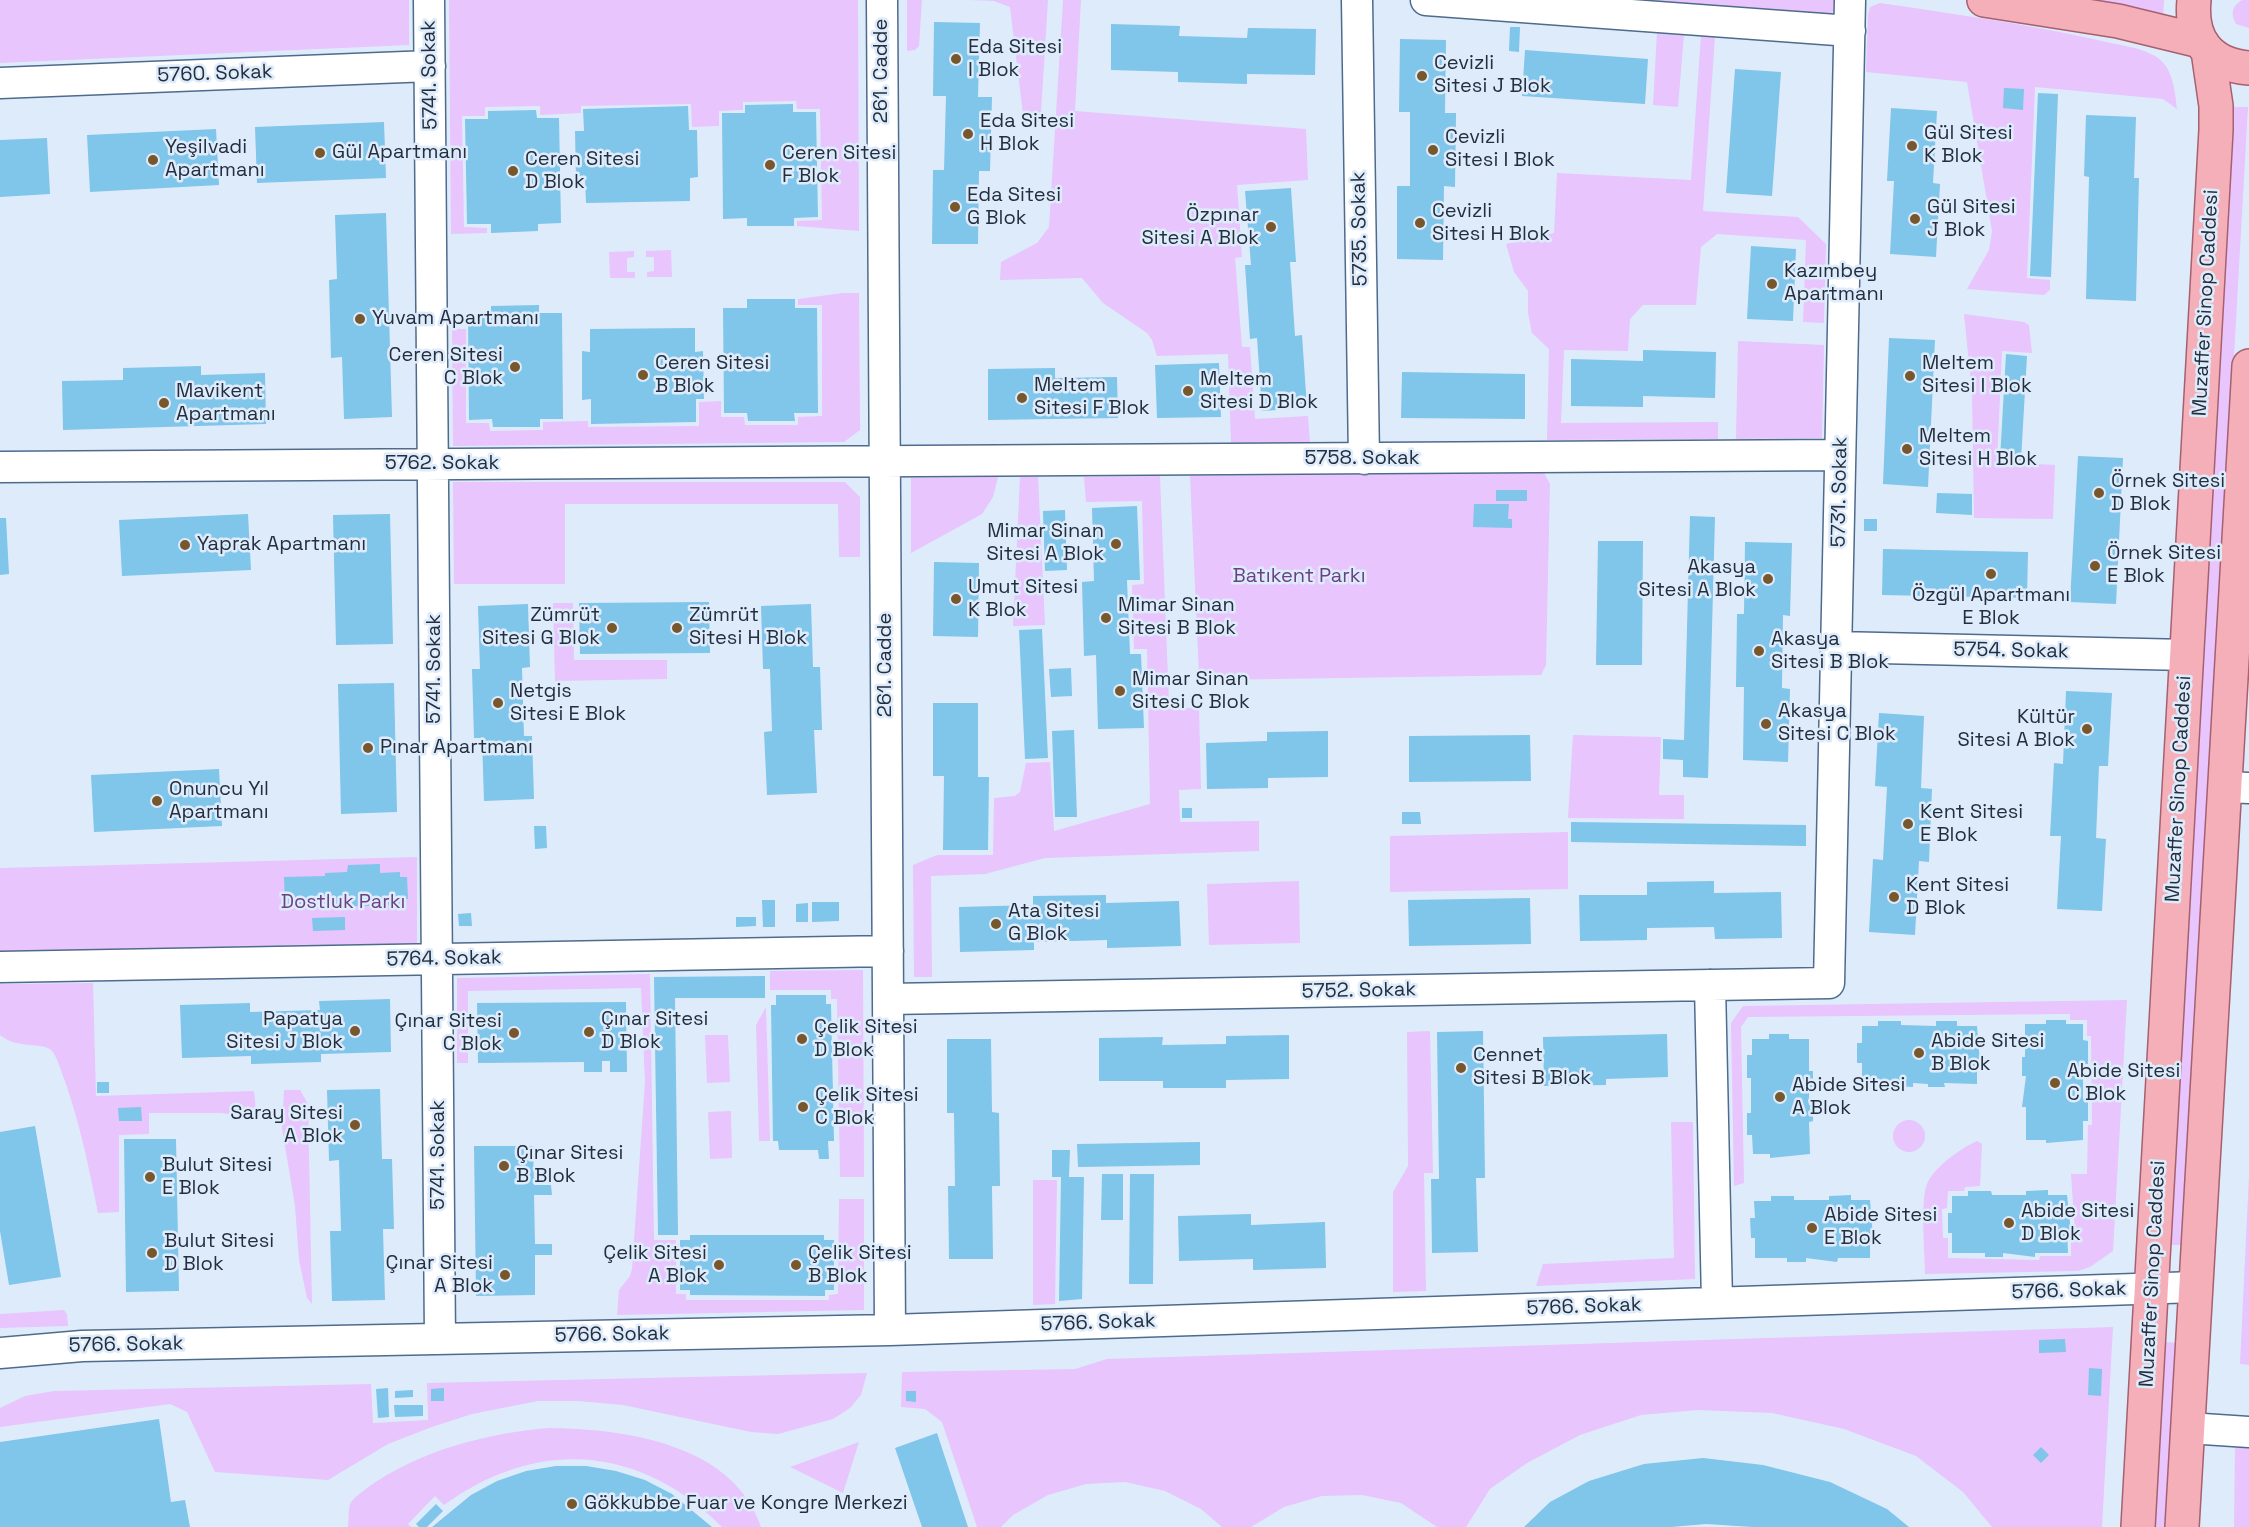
<!DOCTYPE html>
<html>
<head>
<meta charset="utf-8">
<style>
	body { margin:0 }
	canvas { display:block; background:#deebfb }
</style>
</head>
<body>
<canvas width="2249" height="1527"></canvas>
<script>
const g = document.querySelector('canvas').getContext('2d');
g.lineJoin = 'round';
function paint(path, color) { g.fillStyle = color; g.fill(path, 'evenodd'); }
function strokePath(path, color, width, dash) { g.strokeStyle = color; g.lineWidth = width; g.lineCap = dash ? 'butt' : 'round'; g.setLineDash(dash || []); g.stroke(path); }
function drawText(font, color, halo, rows, align = 'center') {
  g.font = font + ' "Space Grotesk",sans-serif'; g.lineWidth = 5; g.setLineDash([]); g.textBaseline = 'middle'; g.strokeStyle = halo; g.fillStyle = color; for (const [text, x, y, turn = 0] of rows) {
    g.save(); g.translate(x, y); g.rotate((+turn || 0) * Math.PI / 180); g.textAlign = isNaN(turn) ? turn : align; if (halo) g.strokeText(text, 0, 0); g.fillText(text, 0, 0); g.restore();
  }
}
paint(new Path2D(`
	M0,0h409v45l-409,18z
	M449,0h409l1,231 -62,-5v-5l25,-1 -2,-111h-23l-1,-8 -53,1v8l-24,1v15l-27,1 -1,-23 -110,2v7l-41,2v-9l-55,1v9h-23l2,111 23,1v5l-36,1z
	M907,0h15l-3,46 -4,4 -8,1z
	M969,0h79l-7,112 -3,5h-13l-2,-3 -13,-107 -16,-6z
	M1063,0h18l-6,111 231,18 2,51 -71,5 5,72 -7,1 7,89h8l5,72 53,-3 2,27h-79l-3,-89 -71,2 -5,-16 -5,-7 -44,-30 -21,-25 -82,2 1,-18 36,-19 12,-16z
	M1644,0h195c-1,11 -5,14 -16,14z
	M2064,0h100l-1,19z
	M2242,0h7v28l-13,-4c-6,-10 -4,-18 6,-24z
	M1880,3c74,11 149,21 222,38 16,4 38,6 53,15 18,10 20,35 22,53l-14,-10 -128,-12 -8,191 23,2v10l-6,5 -77,-6 22,-39 3,-19 -25,-149 -101,-10 2,-57 2,-8z
	M1657,32l27,2 -6,73 -25,-2z
	M1701,35l14,1 -12,175 95,6 28,27 -2,79 -21,-1 3,-82 -89,-6 -16,13 -5,58h-53l-13,14 -2,32 -64,-1 -3,73 157,-1v17l-171,1 2,-91 -17,-16 -4,-20v-22l-14,-19 -8,-28 48,-11 3,-60 134,7z
	M2232,107h16l-64,1138h-14z
	M671,250l1,27h-25v-5l7,-1v-14h-8v-6z
	M634,251v6l-7,1v14h8v6h-25l-1,-26z
	M843,293h16l1,137 -16,12 -391,4 -1,-117h14v94h23l1,8 53,-1v-8l45,-1v6l111,-1v-24l22,-1v16h23l1,8h53v-8l24,-1v-111h-24v-6z
	M1964,314l60,8 5,3 3,28 -30,-2 -5,111 58,3 -2,54 -79,-1 -2,-125z
	M1738,341l86,4 -2,93 -86,1z
	M1544,473l6,11 -4,181 -5,10 -331,5 -11,-5 -9,-199z
	M1160,476l9,227 8,5h22l2,81 -22,1 1,32 79,-1v30l-214,7 -60,16 -54,2 1,101h-18l-1,-112 24,-10h56l1,-57 21,-2 5,-4 6,-29 24,-1 4,69 96,-27 -3,-155h-13l-2,-64 12,-1 -2,-83 -56,1 -2,-25z
	M998,477l-5,20 -11,17 -71,39v-75z
	M1020,477h18l7,148 -32,1z
	M453,482h392l15,15v60h-21l-1,-53h-273v80h-111z
	M553,603h20l1,57h93v19l-112,2z
	M1573,735l88,2 -2,58h25v24l-116,-1z
	M1568,832v57l-178,3v-56z
	M417,857v89l-417,8v-86z
	M1299,881l1,62 -91,2 -2,-61z
	M863,970l1,207h-24l-3,-178h-6v-9h-61v-19z
	M650,974l4,266h22v54h10v6h143v-5l9,-1 1,-95h25v111l-247,5 2,-25 11,-14 2,-7 13,-187 -4,-94 -173,3v72h-11v-85z
	M93,983l3,113 158,-5 2,21 -7,5 -28,-4h-72v21l-30,1v77l-21,1c-9,-45 -18,-89 -33,-132 -4,-9 -7,-23 -13,-30 -9,-10 -34,-1 -52,-16v-51z
	M2127,1000l-14,251 -23,16 -12,4 -153,3c0,-21 -5,-73 2,-90 7,-17 34,-36 50,-43l5,3 -2,42 -15,1 -1,4h-16l-1,17 -5,1 1,29h5v20l91,2 1,-4h31v-20l4,-2 -4,-60h16l1,-49h4l-1,-89h-4v-16h-17v-6l-322,3 -7,10 3,156 -10,3 -3,-163 12,-17z
	M766,1007l4,134h-11l-3,-116z
	M1430,1031l3,142h-9l2,118 -33,1v-100l15,-26 -1,-134z
	M705,1035h23l2,47 -23,1z
	M284,1090h16l8,14 4,200 -5,-6 -8,-38 -4,-54 -13,-78z
	M731,1111l1,47 -22,1 -2,-47z
	M1893 1136a16 16 0 1 1 32 0a16 16 0 1 1-32 0Z
	M1671,1122h22l2,157 -159,7 7,-22 131,-6z
	M2249,1175v190l-9,-1z
	M1033,1180h24l-2,124 -22,1z
	M64,1310l3,4 1,12 -68,2v-14z
	M2113,1327l-11,200h-110l-29,-35 -47,-36 -72,-27 -72,-16 -74,-3 -57,5 -61,20 -53,28 -37,26 -24,38h-29l-36,-24 -39,-8 -40,1 -38,11 -33,20h-29l-21,-18 -36,-18 -40,-9 -39,2 -38,11 -35,20 -12,12h-24l-35,-105 -17,-13 -24,-2 1,-35 173,-3 32,-10z
	M2164,1342l15,1 -11,184h-14z
	M867,1373l-6,22 -11,13 -17,11 -55,15 -27,-2 -128,-27 -45,-4h-40l-66,13 -40,13 -44,17 -60,36 -113,-8 -28,-60 -17,-8 -170,23v-19l25,-12 29,-5 317,-7 2,39 55,-3 -1,-37z
	M549,1428c75,1 184,15 212,99h-39c-82,-82 -184,-90 -278,-22l-9,-9 -27,28 3,3h-63c1,-7 0,-16 2,-23 3,-6 11,-11 17,-16 51,-37 120,-55 182,-60z
	M859,1442l-16,51 -53,-26z
	M2235,1444l14,1v82h-15z`), '#e8c5fd');
paint(new Path2D(`
	M934,22l46,1 -2,74h14l-2,74h-11l-1,73h-46l1,-74h11l2,-74h-13z
	M1111,24l69,2 -1,10 68,2 1,-10 68,1 -1,46 -68,-1v10l-69,-2v-10l-67,-2z
	M1510,27h10l-1,25 -10,-1z
	M1400,39l46,1 -1,73h11l-1,74 -11,-1 -1,74 -46,-1v-73h13v-74h-11z
	M1525,50l123,9 -3,45 -123,-8z
	M1735,69l46,3 -9,124 -46,-3z
	M2004,88l20,1 -1,21 -20,-2z
	M2038,93l20,1 -7,183 -21,-1z
	M793,104v8h23l2,105 -24,1v8h-47v-8l-24,1 -1,-106h23v-8z
	M688,106l1,24h8l1,47 -8,1v23l-104,2 -1,-24 -9,1 -1,-49h9l-1,-22z
	M1891,108l46,3 -4,72 7,1 -4,73 -46,-3 4,-73h-7z
	M536,110l1,8h22l2,105 -23,1v7l-47,2v-9h-24l-2,-105h23v-8z
	M2086,115l50,2 -2,61h5l-3,123 -50,-2 3,-122 -5,-1z
	M384,122l2,56 -129,5 -2,-56z
	M216,129l3,56 -129,7 -3,-57z
	M47,138l3,56 -50,3v-57z
	M1291,188l5,74h-6l5,74 7,-1 5,73 -45,3 -5,-73 -7,1 -5,-74h6l-6,-74z
	M386,213l6,204 -48,2 -2,-62 -11,1 -2,-78 8,-1 -2,-64z
	M1751,246l45,3 -3,72 -46,-2z
	M747,299h48v9h22l1,105h-24l1,8h-47l-1,-8h-23l-1,-105h24z
	M539,305v8h23l1,106h-23v8h-47l-1,-8 -23,1 -1,-106h23v-8z
	M695,328v24l8,-1 1,48h-8v23l-105,2v-25l-9,1v-49l8,1v-23z
	M1889,338l46,2 -7,147 -45,-3z
	M1643,350l73,2 -1,46 -72,-2v11l-72,-1v-47l72,2z
	M2006,354l21,2 -6,104 -21,-1z
	M1219,363l2,54 -64,1 -2,-53z
	M201,366v9l64,-2 1,51 -203,6 -1,-49 61,-1v-12z
	M1055,368v10l62,-1 1,41 -130,2v-51z
	M1402,372l123,2v45l-124,-1z
	M2078,456l45,2 -7,146 -46,-2z
	M1496,490h31v11h-31z
	M1937,493l35,1v21l-36,-2z
	M1474,504h35l-1,15h4v9l-39,-1z
	M1137,506l3,74h-13l3,74h11l3,74 -46,1 -2,-74 -12,1 -2,-74 12,-1 -2,-73z
	M1065,510l2,60 -22,1 -2,-60z
	M248,514l3,56 -129,6 -3,-56z
	M390,514l3,130 -57,1 -3,-130z
	M1690,516l25,1 -7,261 -25,-1v-17l-20,-1v-20l21,1z
	M0,518h6l3,56 -9,1z
	M1864,519h13v12h-13z
	M1598,541h45l-1,124h-46z
	M1745,542l47,1 -2,73 -7,-1 -1,73 8,1 -2,73 -45,-2 1,-73h-8l1,-73h7z
	M1883,549l145,3 -1,46 -145,-3z
	M934,562l45,1 -1,74 -45,-1z
	M709,602l1,51 -130,1 -1,-51z
	M528,604l2,63 -8,1 2,68h8l2,63 -50,2 -2,-63h-8l-2,-69h8l-2,-63z
	M811,604l2,63h7l2,63h-8l3,63 -50,2 -3,-63 8,-1 -2,-62h-7l-2,-63z
	M1042,629l6,129 -23,1 -6,-129z
	M1071,668l1,28 -21,1 -2,-28z
	M394,683l3,129 -56,2 -3,-130z
	M2066,691l46,2 -4,73h-9l-3,72 10,1 -4,72 -45,-2 4,-73h-11l4,-73 9,1z
	M933,703h45v74h11l-1,73h-45l1,-74h-11z
	M1879,713l45,3 -3,72 11,1 -3,73 -10,-1 -4,74 -46,-3 4,-73 10,1 4,-73 -12,-1z
	M1074,730l3,87h-22l-3,-86z
	M1328,731v46l-60,1v10l-61,1 -1,-46 61,-2v-9z
	M1530,735l1,46 -122,1v-46z
	M219,769l3,57 -128,6 -3,-57z
	M1182,808h10v10h-10z
	M1402,812h18l1,12h-19z
	M1571,822l235,3v21l-235,-4z
	M534,826h12l1,22 -12,1z
	M380,864v9l20,-1v5h7l1,22 -8,1v5l-74,2v-4l-41,2 -1,-28 41,-1v-3l22,-1 1,-7z
	M1714,881v12l67,-1 1,46 -67,1 -1,-12 -67,1v12l-67,1 -1,-46h68v-13z
	M1106,895v8l73,-2 2,45 -74,2v-8l-73,2v8l-74,2 -1,-45 74,-2v-9z
	M1530,898l1,46 -122,2 -1,-46z
	M762,900h13v27h-12z
	M812,902h27v19l-27,1z
	M808,903v19h-12v-18z
	M471,913l1,13h-13l-1,-12z
	M345,917v13l-32,1 -1,-13z
	M736,917h20v9l-20,1z
	M765,976v22h-90l3,237h-20l-4,-258z
	M776,995h50v9h5l3,137h-6l1,18h-10l-1,-9h-39l-1,-9h-5l-2,-136h5z
	M390,999l1,53 -70,2v8l-70,2v-8l-69,2 -2,-53 70,-2v9l70,-2 -1,-9z
	M626,1002l1,70h-17v-11h-8v11h-18v-10l-106,1 -1,-60z
	M2046,1020h20v4h17v16l5,1v23h-5v35l5,-1v23h-5v19l-37,3v-3h-20v-33h-4l4,-31h-4v-19h3v-33h21z
	M1878,1021h23v4l35,1v-5h21v5h20l3,37h-3v21l-33,-1 1,4h-17v-3l-15,-1v4l-51,-3v-21h-5v-20h5v-17h16z
	M1483,1031l2,147h-9l2,74 -46,1 -1,-74h8l-2,-147z
	M1667,1034l1,43 -62,2v6l-62,1 -1,-49z
	M1769,1034h20v5h20v32h4v19h-4v15h4v16l-4,1 1,32 -40,4v-4h-17l-1,-19h-5v-22h4v-35h-4v-23h5v-16h17z
	M1289,1035v44l-63,1v8h-63v-7h-64v-43l64,-1 -1,8 64,-1v-8z
	M947,1039h44l1,73 7,1 1,73h-8l1,73h-44l-1,-73h7l-1,-73h-7z
	M97,1082h12v11h-12z
	M380,1089l2,70h10l2,70h-11l2,71 -53,1 -2,-70h11l-2,-71 -10,1 -2,-71z
	M141,1107l1,14h-23l-1,-13z
	M35,1126l26,151 -52,8 -9,-54v-99z
	M124,1139h52l3,152 -53,1z
	M1200,1142v23l-122,2 -1,-23z
	M474,1146h59l1,39h17l1,10h-18l1,49h17v11h-17v40l-59,1z
	M1052,1150h18l-1,27h15l-2,122 -23,2 2,-124h-9z
	M1102,1174h21v46h-22z
	M1130,1174h24l-1,110h-24z
	M2048,1190v5h19l4,37 -4,1 1,20h-33v4l-32,-4v4h-18v-4h-33v-20h-4v-20h4v-17h16v-5h23l1,4h34v-4z
	M1851,1195v5h19l3,37 -3,1v20h-32l-1,4 -31,-4v4h-19v-4h-32v-20h-4l-1,-20h5l-1,-17h17v-5h23v4h35v-4z
	M1251,1214v11l74,-3 1,46 -73,2v-11l-74,2 -1,-45z
	M690,1235h134v5h10v50h-9v6l-135,-1v-5h-10v-50h10z
	M2065,1339l1,13 -27,1v-13z
	M2089,1368l13,1 -1,27 -13,-1z
	M388,1388l1,29 -11,1 -2,-29z
	M444,1388v13h-13v-12z
	M413,1390v7l-18,1v-7z
	M906,1391h10v11l-10,-1z
	M394,1405h29v11l-28,1z
	M159,1419l12,83 14,-2 5,27h-190v-85z
	M937,1433l31,94h-46l-27,-79z
	M2041,1447l8,8 -8,8 -8,-8z
	M1703,1458l60,7 67,17 57,27 22,18h-156l-47,-3 -35,3h-147l26,-25 39,-21 55,-17z
	M556,1466h30l30,5 29,9 27,14 40,33h-280l39,-32 26,-14 29,-10z
	M436,1504l7,7 -16,16h-8l-3,-3z`), '#80c5ea');
const minor = new Path2D(`
	M429,0l11,1339
	M882,0l8,1330
	M1357,0l7,459
	M1426,0l424,31
	M0,83l430,-17
	M0,467l1840,-12
	M1836,647l351,8
	M2225,787l24,1
	M0,967l888,-16
	M1710,985l7,317
	M888,999l941,-16 21,-983
	M0,1353l82,-7 808,-16 1306,-43
	M2188,1428l61,4`);
const major = new Path2D(`
	M1984,0l134,21 82,20
	M2194,0c-4,39 15,65 55,68
	M2138,1527l78,-1397v-24l-8,-55
	M2182,1527l67,-1161`);
strokePath(minor, '#4e6b8c', 33);
strokePath(major, '#a6606f', 36);
strokePath(minor, '#fff', 30);
strokePath(major, '#f4afb9', 33);
for (const [x, y, r, color] of [
	[956,59,6,"#77572d"],
	[1422,76,6,"#77572d"],
	[968,134,6,"#77572d"],
	[1912,146,6,"#77572d"],
	[1433,150,6,"#77572d"],
	[320,153,6,"#77572d"],
	[153,160,6,"#77572d"],
	[770,165,6,"#77572d"],
	[513,171,6,"#77572d"],
	[955,207,6,"#77572d"],
	[1915,219,6,"#77572d"],
	[1420,223,6,"#77572d"],
	[1271,227,6,"#77572d"],
	[1772,284,6,"#77572d"],
	[360,319,6,"#77572d"],
	[515,367,6,"#77572d"],
	[643,375,6,"#77572d"],
	[1910,376,6,"#77572d"],
	[1188,391,6,"#77572d"],
	[1022,398,6,"#77572d"],
	[164,403,6,"#77572d"],
	[1907,449,6,"#77572d"],
	[2099,493,6,"#77572d"],
	[1116,544,6,"#77572d"],
	[185,545,6,"#77572d"],
	[2095,566,6,"#77572d"],
	[1991,574,6,"#77572d"],
	[1768,579,6,"#77572d"],
	[956,599,6,"#77572d"],
	[1106,618,6,"#77572d"],
	[612,628,6,"#77572d"],
	[677,628,6,"#77572d"],
	[1759,651,6,"#77572d"],
	[1120,691,6,"#77572d"],
	[498,703,6,"#77572d"],
	[1766,724,6,"#77572d"],
	[2087,729,6,"#77572d"],
	[368,748,6,"#77572d"],
	[157,801,6,"#77572d"],
	[1908,824,6,"#77572d"],
	[1894,897,6,"#77572d"],
	[996,924,6,"#77572d"],
	[355,1031,6,"#77572d"],
	[589,1032,6,"#77572d"],
	[514,1033,6,"#77572d"],
	[802,1039,6,"#77572d"],
	[1919,1053,6,"#77572d"],
	[1461,1068,6,"#77572d"],
	[2055,1083,6,"#77572d"],
	[1780,1097,6,"#77572d"],
	[803,1107,6,"#77572d"],
	[355,1125,6,"#77572d"],
	[504,1166,6,"#77572d"],
	[150,1177,6,"#77572d"],
	[2009,1223,6,"#77572d"],
	[1812,1228,6,"#77572d"],
	[152,1253,6,"#77572d"],
	[719,1265,6,"#77572d"],
	[796,1265,6,"#77572d"],
	[505,1275,6,"#77572d"],
	[572,1504,6,"#77572d"]
]) { const dot = new Path2D(); dot.arc(x, y, r, 0, 2 * Math.PI); g.fillStyle = color; g.fill(dot); strokePath(dot, '#deebfb', 2); }
drawText('20px', '#232f3e', '#deebfb', [
	["Eda Sitesi",968,48],
	["I Blok",968,71],
	["Cevizli",1434,64],
	["Sitesi J Blok",1434,87],
	["Eda Sitesi",980,122],
	["H Blok",980,145],
	["Gül Sitesi",1924,134],
	["K Blok",1924,157],
	["Cevizli",1445,138],
	["Sitesi I Blok",1445,161],
	["Yeşilvadi",165,148],
	["Apartmanı",165,171],
	["Gül Apartmanı",332,153],
	["Ceren Sitesi",782,154],
	["F Blok",782,177],
	["Ceren Sitesi",525,160],
	["D Blok",525,183],
	["Eda Sitesi",967,196],
	["G Blok",967,219],
	["Gül Sitesi",1927,208],
	["J Blok",1927,231],
	["Cevizli",1432,212],
	["Sitesi H Blok",1432,235],
	["Özpınar",1259,216,"right"],
	["Sitesi A Blok",1259,239,"right"],
	["Kazımbey",1784,272],
	["Apartmanı",1784,295],
	["Yuvam Apartmanı",372,319],
	["Ceren Sitesi",503,356,"right"],
	["C Blok",503,379,"right"],
	["Ceren Sitesi",655,364],
	["B Blok",655,387],
	["Meltem",1922,364],
	["Sitesi I Blok",1922,387],
	["Meltem",1200,380],
	["Sitesi D Blok",1200,403],
	["Meltem",1034,386],
	["Sitesi F Blok",1034,409],
	["Mavikent",176,392],
	["Apartmanı",176,415],
	["Meltem",1919,437],
	["Sitesi H Blok",1919,460],
	["Örnek Sitesi",2111,482],
	["D Blok",2111,505],
	["Mimar Sinan",1104,532,"right"],
	["Sitesi A Blok",1104,555,"right"],
	["Yaprak Apartmanı",197,545],
	["Örnek Sitesi",2107,554],
	["E Blok",2107,577],
	["Akasya",1756,568,"right"],
	["Sitesi A Blok",1756,591,"right"],
	["Umut Sitesi",968,588],
	["K Blok",968,611],
	["Özgül Apartmanı",1991,596,"center"],
	["E Blok",1991,619,"center"],
	["Mimar Sinan",1118,606],
	["Sitesi B Blok",1118,629],
	["Zümrüt",600,616,"right"],
	["Sitesi G Blok",600,639,"right"],
	["Zümrüt",689,616],
	["Sitesi H Blok",689,639],
	["Akasya",1771,640],
	["Sitesi B Blok",1771,663],
	["Mimar Sinan",1132,680],
	["Sitesi C Blok",1132,703],
	["Netgis",510,692],
	["Sitesi E Blok",510,715],
	["Akasya",1778,712],
	["Sitesi C Blok",1778,735],
	["Kültür",2075,718,"right"],
	["Sitesi A Blok",2075,741,"right"],
	["Pınar Apartmanı",380,748],
	["Onuncu Yıl",169,790],
	["Apartmanı",169,813],
	["Kent Sitesi",1920,813],
	["E Blok",1920,836],
	["Kent Sitesi",1906,886],
	["D Blok",1906,909],
	["Ata Sitesi",1008,912],
	["G Blok",1008,935],
	["Papatya",343,1020,"right"],
	["Sitesi J Blok",343,1043,"right"],
	["Çınar Sitesi",601,1020],
	["D Blok",601,1043],
	["Çınar Sitesi",502,1022,"right"],
	["C Blok",502,1045,"right"],
	["Çelik Sitesi",814,1028],
	["D Blok",814,1051],
	["Abide Sitesi",1931,1042],
	["B Blok",1931,1065],
	["Cennet",1473,1056],
	["Sitesi B Blok",1473,1079],
	["Abide Sitesi",2067,1072],
	["C Blok",2067,1095],
	["Abide Sitesi",1792,1086],
	["A Blok",1792,1109],
	["Çelik Sitesi",815,1096],
	["C Blok",815,1119],
	["Saray Sitesi",343,1114,"right"],
	["A Blok",343,1137,"right"],
	["Çınar Sitesi",516,1154],
	["B Blok",516,1177],
	["Bulut Sitesi",162,1166],
	["E Blok",162,1189],
	["Abide Sitesi",2021,1212],
	["D Blok",2021,1235],
	["Abide Sitesi",1824,1216],
	["E Blok",1824,1239],
	["Bulut Sitesi",164,1242],
	["D Blok",164,1265],
	["Çelik Sitesi",707,1254,"right"],
	["A Blok",707,1277,"right"],
	["Çelik Sitesi",808,1254],
	["B Blok",808,1277],
	["Çınar Sitesi",493,1264,"right"],
	["A Blok",493,1287,"right"],
	["Gökkubbe Fuar ve Kongre Merkezi",584,1504]
], 'left');
drawText('20px', '#232f3e', '#deebfb', [
	["261. Cadde",882,71,-90],
	["5760. Sokak",215,74,-2],
	["5741. Sokak",430,75,-91],
	["5735. Sokak",1360,229,-91],
	["Muzaffer Sinop Caddesi",2206,303,-87],
	["5758. Sokak",1362,459],
	["5762. Sokak",442,464],
	["5731. Sokak",1840,492,-89],
	["5754. Sokak",2011,651,1],
	["261. Cadde",886,665,-90],
	["5741. Sokak",435,669,-90],
	["Muzaffer Sinop Caddesi",2179,789,-87],
	["5764. Sokak",444,959,-1],
	["5752. Sokak",1359,991,-1],
	["5741. Sokak",439,1155,-90],
	["Muzaffer Sinop Caddesi",2153,1274,-87],
	["5766. Sokak",2069,1291,-2],
	["5766. Sokak",1584,1307,-2],
	["5766. Sokak",1098,1323,-2],
	["5766. Sokak",612,1335,-1],
	["5766. Sokak",126,1345,-1]
]);
drawText('20px', '#6c4084', '#deebfb', [
	["Batıkent Parkı",1299,577],
	["Dostluk Parkı",343,903]
]);
</script>
</body>
</html>
